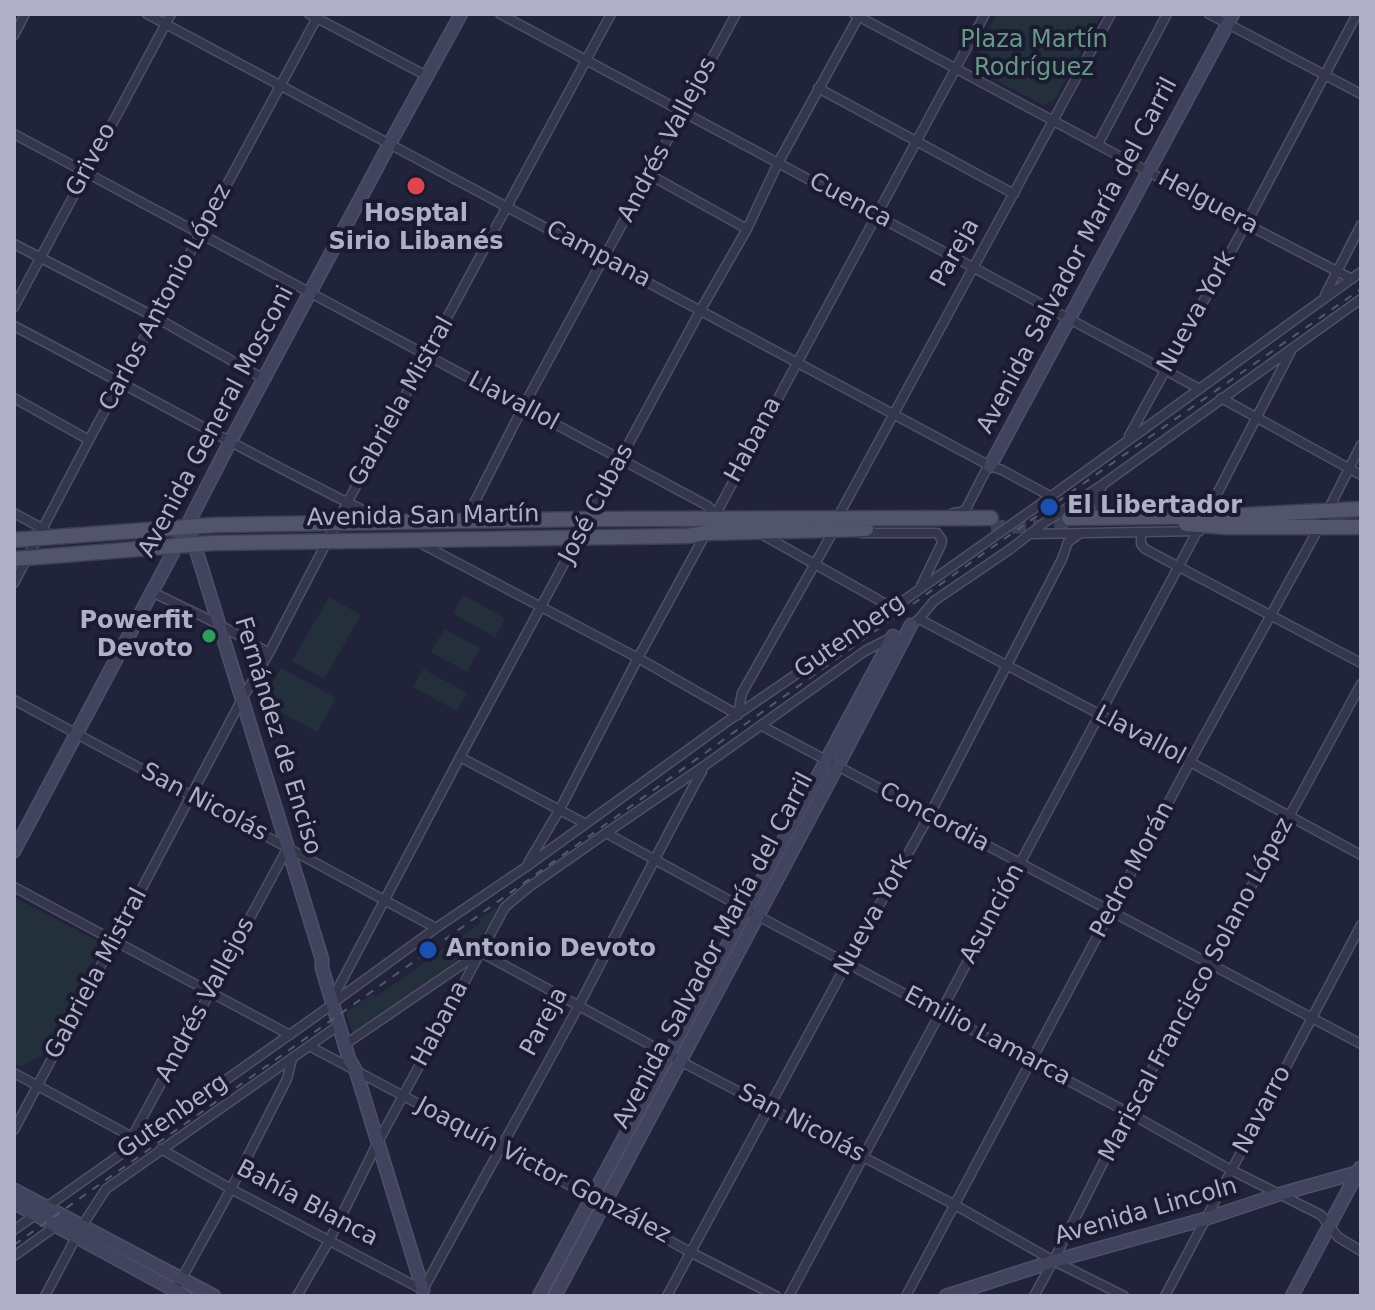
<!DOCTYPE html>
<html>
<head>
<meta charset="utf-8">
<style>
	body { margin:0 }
	#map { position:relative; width:1375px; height:1310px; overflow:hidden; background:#21233b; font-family:"DejaVu Sans",sans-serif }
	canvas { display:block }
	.frame { position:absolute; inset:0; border:16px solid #afb0c7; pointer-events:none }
</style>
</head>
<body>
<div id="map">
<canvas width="1375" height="1310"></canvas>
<div class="frame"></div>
</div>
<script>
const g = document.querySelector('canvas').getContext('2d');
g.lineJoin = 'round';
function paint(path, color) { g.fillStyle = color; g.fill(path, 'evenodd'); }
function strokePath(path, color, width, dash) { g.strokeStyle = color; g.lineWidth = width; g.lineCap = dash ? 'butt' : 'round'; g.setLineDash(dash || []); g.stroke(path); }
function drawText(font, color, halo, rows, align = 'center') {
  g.font = font + ' "DejaVu Sans",sans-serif'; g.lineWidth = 8; g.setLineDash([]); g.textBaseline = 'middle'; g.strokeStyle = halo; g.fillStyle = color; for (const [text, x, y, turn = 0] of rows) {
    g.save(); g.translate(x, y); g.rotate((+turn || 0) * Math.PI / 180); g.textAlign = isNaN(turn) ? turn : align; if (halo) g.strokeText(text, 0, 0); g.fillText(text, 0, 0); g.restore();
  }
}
paint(new Path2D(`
	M997,14h105l-49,88 -10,3 -67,-35 -3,-10z
	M463,595l42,23 -10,19 -42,-23z
	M329,597l32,18 -37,64 -32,-18z
	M444,629l36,19 -13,24 -36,-20z
	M281,668l55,30 -19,34 -55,-30z
	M423,669l44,24 -10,18 -44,-24z
	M14,897l83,44 2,8 -56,106 -22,12 -7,-4z
	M496,908l2,3 -20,31 -13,14 -112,78 -7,-20 2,-3 25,-17 3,3 105,-75 -2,-4z`), '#23303c');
strokePath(new Path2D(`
	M991,527l78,-1`), '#3d3f57', 14, [14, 7]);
const street = new Path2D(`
	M147,14c282,149 561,303 843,452l12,4 48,26
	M309,14l118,62
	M500,14l700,375
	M854,14l392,210 106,55
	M1209,14l152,80
	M14,35l11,-21
	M818,88l196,106
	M14,134l694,372 7,8
	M1098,144l69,-130
	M650,175l97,54
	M14,244l141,73 109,62
	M1325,295l36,-70
	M14,307l157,-293
	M14,326c123,64 243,133 367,193
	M14,398l75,42
	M1221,398l140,77
	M1129,436l117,-212 111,-210
	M1102,486c-4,8 -8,18 1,25h10
	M1171,510l32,1 3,4 85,-164
	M14,513l31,17
	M840,513l271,-499
	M953,513l8,-1 5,-3 20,-39 4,-4
	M465,521l58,-114 213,-393
	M712,521l273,-507
	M1141,532v12l4,5 216,114
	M861,533h76l5,7 -1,5 -20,41
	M761,534l132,74
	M1029,534l171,-3
	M418,542l220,116 100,57
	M14,583l75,-143 230,-426
	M152,592l68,33 49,28
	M919,619l271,143 171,93
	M909,627l10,-8 15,-18 75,-51 35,-27 58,-38 259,-186
	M14,700l422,228
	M738,714l4,-21 92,-163 2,1
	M762,726l599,318
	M460,757l126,67
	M606,833l152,83 371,197 102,57 90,45 17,22 23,14
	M528,863l32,-54 78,-151 68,-125
	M14,887l276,148
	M480,952l200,109 275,144 99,56 70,35
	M335,994l125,-237 240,-446 47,-82 31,-66 82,-149
	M337,1000l99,-72 90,-61 199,-144 168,-115 146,-103 322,-233
	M350,1041l126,-86
	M309,1046l193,102 188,104 86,44
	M14,1073l122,66
	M14,1130l228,-431 27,-46 78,-150 264,-489
	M161,1149l70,40 192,101c51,-95 104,-188 155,-283 41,-78 81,-158 124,-236
	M125,1150l162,-301
	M14,1230l319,-226
	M14,1256l42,-30
	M45,1296l37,-70 24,-37 233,-164
	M172,1296l59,-107 56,-110 5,-20
	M297,1296l32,-55 49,-99 127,-235 24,-20 77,-54 98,-67 161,-115 25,-13
	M667,1296l180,-333 82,-147 133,-257 6,-17 11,-8
	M789,1296l408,-764
	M906,1296l284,-534 132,-240 39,-77
	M1034,1296c34,-60 63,-123 95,-184 76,-143 156,-285 232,-428
	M1165,1296l196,-371`);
const secondary = new Path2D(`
	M990,466l243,-452
	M187,526l11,30 124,403v9l27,91 7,12 67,219
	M14,851l163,-306 53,-103 160,-299 71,-129
	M14,1190l200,106
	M14,1203l171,93
	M539,1296l354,-660
	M555,1296l282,-529 74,-142
	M946,1296l108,-35 151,-42 75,-25 79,-22
	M1292,1296l68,-128`);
const primary = new Path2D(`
	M1069,518l158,-2 134,-7
	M1186,524l41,3h134
	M14,540l200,-15 374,-6 403,-1
	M14,559l198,-16 476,-7 17,-3 161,-4`);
strokePath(street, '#4f5066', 11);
strokePath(secondary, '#4f5066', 15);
strokePath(primary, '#3e3f54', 17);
strokePath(street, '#34364b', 8);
strokePath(secondary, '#42435e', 12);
strokePath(primary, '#52546b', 14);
strokePath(new Path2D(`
	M14,1245l415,-294 548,-393 384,-269`), '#565873', 2, [8, 8]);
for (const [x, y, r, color] of [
	[416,186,10,"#e0444e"],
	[1049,507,10,"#1a4fb4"],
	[209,636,8,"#2e9e5b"],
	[428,950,10,"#1a4fb4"]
]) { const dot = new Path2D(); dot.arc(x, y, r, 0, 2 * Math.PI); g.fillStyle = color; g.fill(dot); strokePath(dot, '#1a1b30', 3); }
drawText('24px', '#659983', '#1a1b30', [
	["Plaza Martín",1034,41],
	["Rodríguez",1034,69]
]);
drawText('24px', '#afb0c7', '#1a1b30', [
	["Andrés Vallejos",668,140,-62],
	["Griveo",92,160,-62],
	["Cuenca",850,201,28],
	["Helguera",1208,203,28],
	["Pareja",956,253,-61],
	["Campana",598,255,28],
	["Avenida Salvador María del Carril",1078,256,-62],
	["Carlos Antonio López",166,298,-62],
	["Nueva York",1197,312,-61],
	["Gabriela Mistral",402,402,-61],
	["Llavallol",513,402,28],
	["Avenida General Mosconi",217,422,-62],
	["Habana",754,440,-62],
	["José Cubas",597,504,-62],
	["Avenida San Martín",423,517,-1],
	["Gutenberg",850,637,-35],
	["Fernández de Enciso",277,736,73],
	["Llavallol",1140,736,28],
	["San Nicolás",204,803,28],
	["Concordia",934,818,28],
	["Pedro Morán",1133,870,-62],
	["Asunción",993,914,-62],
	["Nueva York",874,915,-61],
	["Avenida Salvador María del Carril",714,951,-62],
	["Gabriela Mistral",97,974,-62],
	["Mariscal Francisco Solano López",1197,990,-62],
	["Andrés Vallejos",206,1000,-62],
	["Pareja",545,1022,-62],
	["Habana",441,1024,-62],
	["Emilio Lamarca",987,1037,28],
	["Navarro",1263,1110,-62],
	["Gutenberg",173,1117,-35],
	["San Nicolás",801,1124,28],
	["Joaquín Victor González",543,1171,28],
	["Bahía Blanca",307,1204,28],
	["Avenida Lincoln",1146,1212,-16]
]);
drawText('bold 24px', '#afb0c7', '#1a1b30', [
	["Hosptal",416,215,"center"],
	["Sirio Libanés",416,243,"center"],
	["El Libertador",1067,507],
	["Powerfit",193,622,"right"],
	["Devoto",193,650,"right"],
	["Antonio Devoto",446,950]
], 'left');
</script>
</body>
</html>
